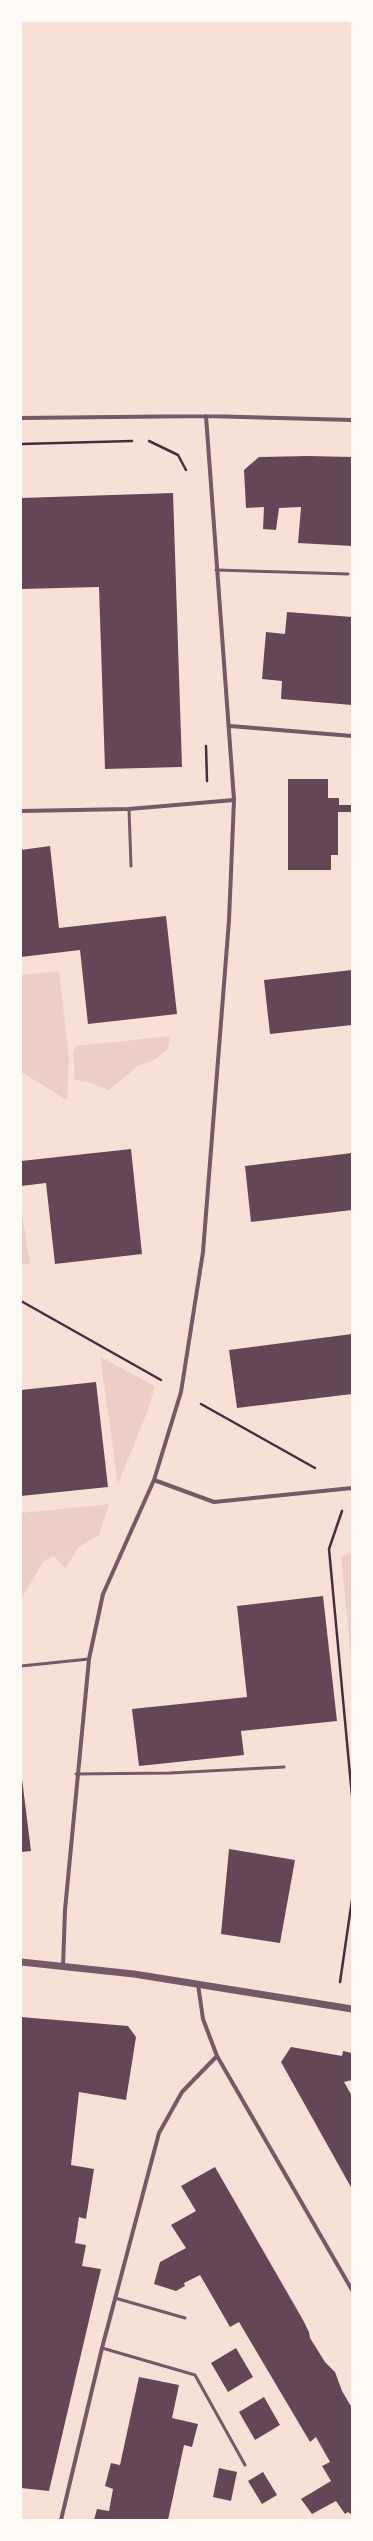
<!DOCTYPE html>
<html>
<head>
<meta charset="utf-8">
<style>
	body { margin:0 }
	#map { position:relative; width:373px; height:2541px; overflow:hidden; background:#f7e1d7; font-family:Roboto,sans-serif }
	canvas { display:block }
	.frame { position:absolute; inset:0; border:22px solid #fffaf5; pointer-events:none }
</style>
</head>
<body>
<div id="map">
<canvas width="373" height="2541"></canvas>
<div class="frame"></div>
</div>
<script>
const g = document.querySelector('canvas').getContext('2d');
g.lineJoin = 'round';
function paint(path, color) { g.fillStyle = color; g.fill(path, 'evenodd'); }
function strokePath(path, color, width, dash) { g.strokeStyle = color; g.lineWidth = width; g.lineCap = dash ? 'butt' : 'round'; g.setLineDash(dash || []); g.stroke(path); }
paint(new Path2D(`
	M59,971l10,88 -2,41 -46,-28v-97z
	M170,1036l-2,13 -12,10 -18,7 -29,24 -21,-8 -13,-2 -2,-28 3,-6z
	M21,1207l9,56 -9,2z
	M100,1357l55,29 -7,24 -30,74z
	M109,1504l-10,31 -20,12 -14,22 -11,-13 -10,5 -23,38v-86z
	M352,1553v114l-11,-111z`), '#ebcfc5');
paint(new Path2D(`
	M308,456l44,1v89l-54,-3 3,-36 -22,1 -3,22 -13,-1 1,-22 -18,1 -2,-38 15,-13z
	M173,493l9,274 -77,2 -6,-182 -78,2v-91z
	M287,612l65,5v88l-71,-6 1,-18 -20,-2 4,-47 19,2z
	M288,779h40v19h11v7h13v7h-14v43h-7v15h-43z
	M50,846l9,82 107,-12 11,98 -89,10 -8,-74 -59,7v-107z
	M352,970v55l-82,9 -6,-54z
	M131,1149l11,105 -87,10 -9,-81 -25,3v-25z
	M352,1153v57l-101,12 -6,-56z
	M352,1334v60l-115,14 -8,-58z
	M96,1382l12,105 -87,9v-106z
	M323,1596l14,125 -96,10 3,24 -105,11 -7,-57 115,-12 -10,-91z
	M21,1771l10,80 -10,1z
	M229,1849l66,11 -15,83 -59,-9z
	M21,2017l107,9 8,11 -10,63 -47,-8 -8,73 23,4 -8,50 -7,-2 -4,26 11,2 -4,21 19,3 -52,222 -28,-3z
	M291,2047l51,9 1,-5 9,2v27l-8,2 8,14v93l-71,-127z
	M215,2167l88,153 6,12 1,6 15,24 10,10 7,19 10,17v107l-4,-3 -3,2 -9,-13 -24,13 -11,-15 30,-18 -9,-15 8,-4 -14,-25 -6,5 -71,-120 -9,5 -30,-52 -16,8 1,3 -9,5 -22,-7 6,-22 26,-14 -15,-23 25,-14 -15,-25z
	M236,2348l17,29 -25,15 -17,-29z
	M139,2377l40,8 -7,33 26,6 -6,23 -8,-2 -16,75h-74l3,-11 12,2 4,-22 -8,-3 6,-23 9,2z
	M264,2397l16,28 -25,15 -16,-28z
	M219,2468l18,4 -6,29 -18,-4z
	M263,2472l14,23 -15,9 -14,-23z`), '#644757');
strokePath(new Path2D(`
	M149,441l29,14 8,15
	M21,444l111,-3
	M206,746l1,35
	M21,1301l140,79
	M201,1404l114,64
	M342,1511l-13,38 23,247
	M340,1982l12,-82`), '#4a2c40', 2.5);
strokePath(new Path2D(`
	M216,570l132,4
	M129,809l2,57
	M21,1666l68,-7
	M76,1774l94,-1 114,-6
	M115,2298l70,20
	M102,2348l93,27 50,90`), '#755966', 3);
strokePath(new Path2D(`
	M21,418l185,-2 146,4
	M230,726l122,10
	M21,811l108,-2 105,-9
	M154,1480l60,22 138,-14
	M63,1966l2,-56 24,-251 14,-65 51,-114 27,-88 22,-140 26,-332 5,-120 -28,-384
	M198,1984l5,35 14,37 135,234
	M61,2520l41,-172 57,-215 23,-41 35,-36`), '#755966', 4);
strokePath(new Path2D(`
	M21,1962l113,12 218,35`), '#755966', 7);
</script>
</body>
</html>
